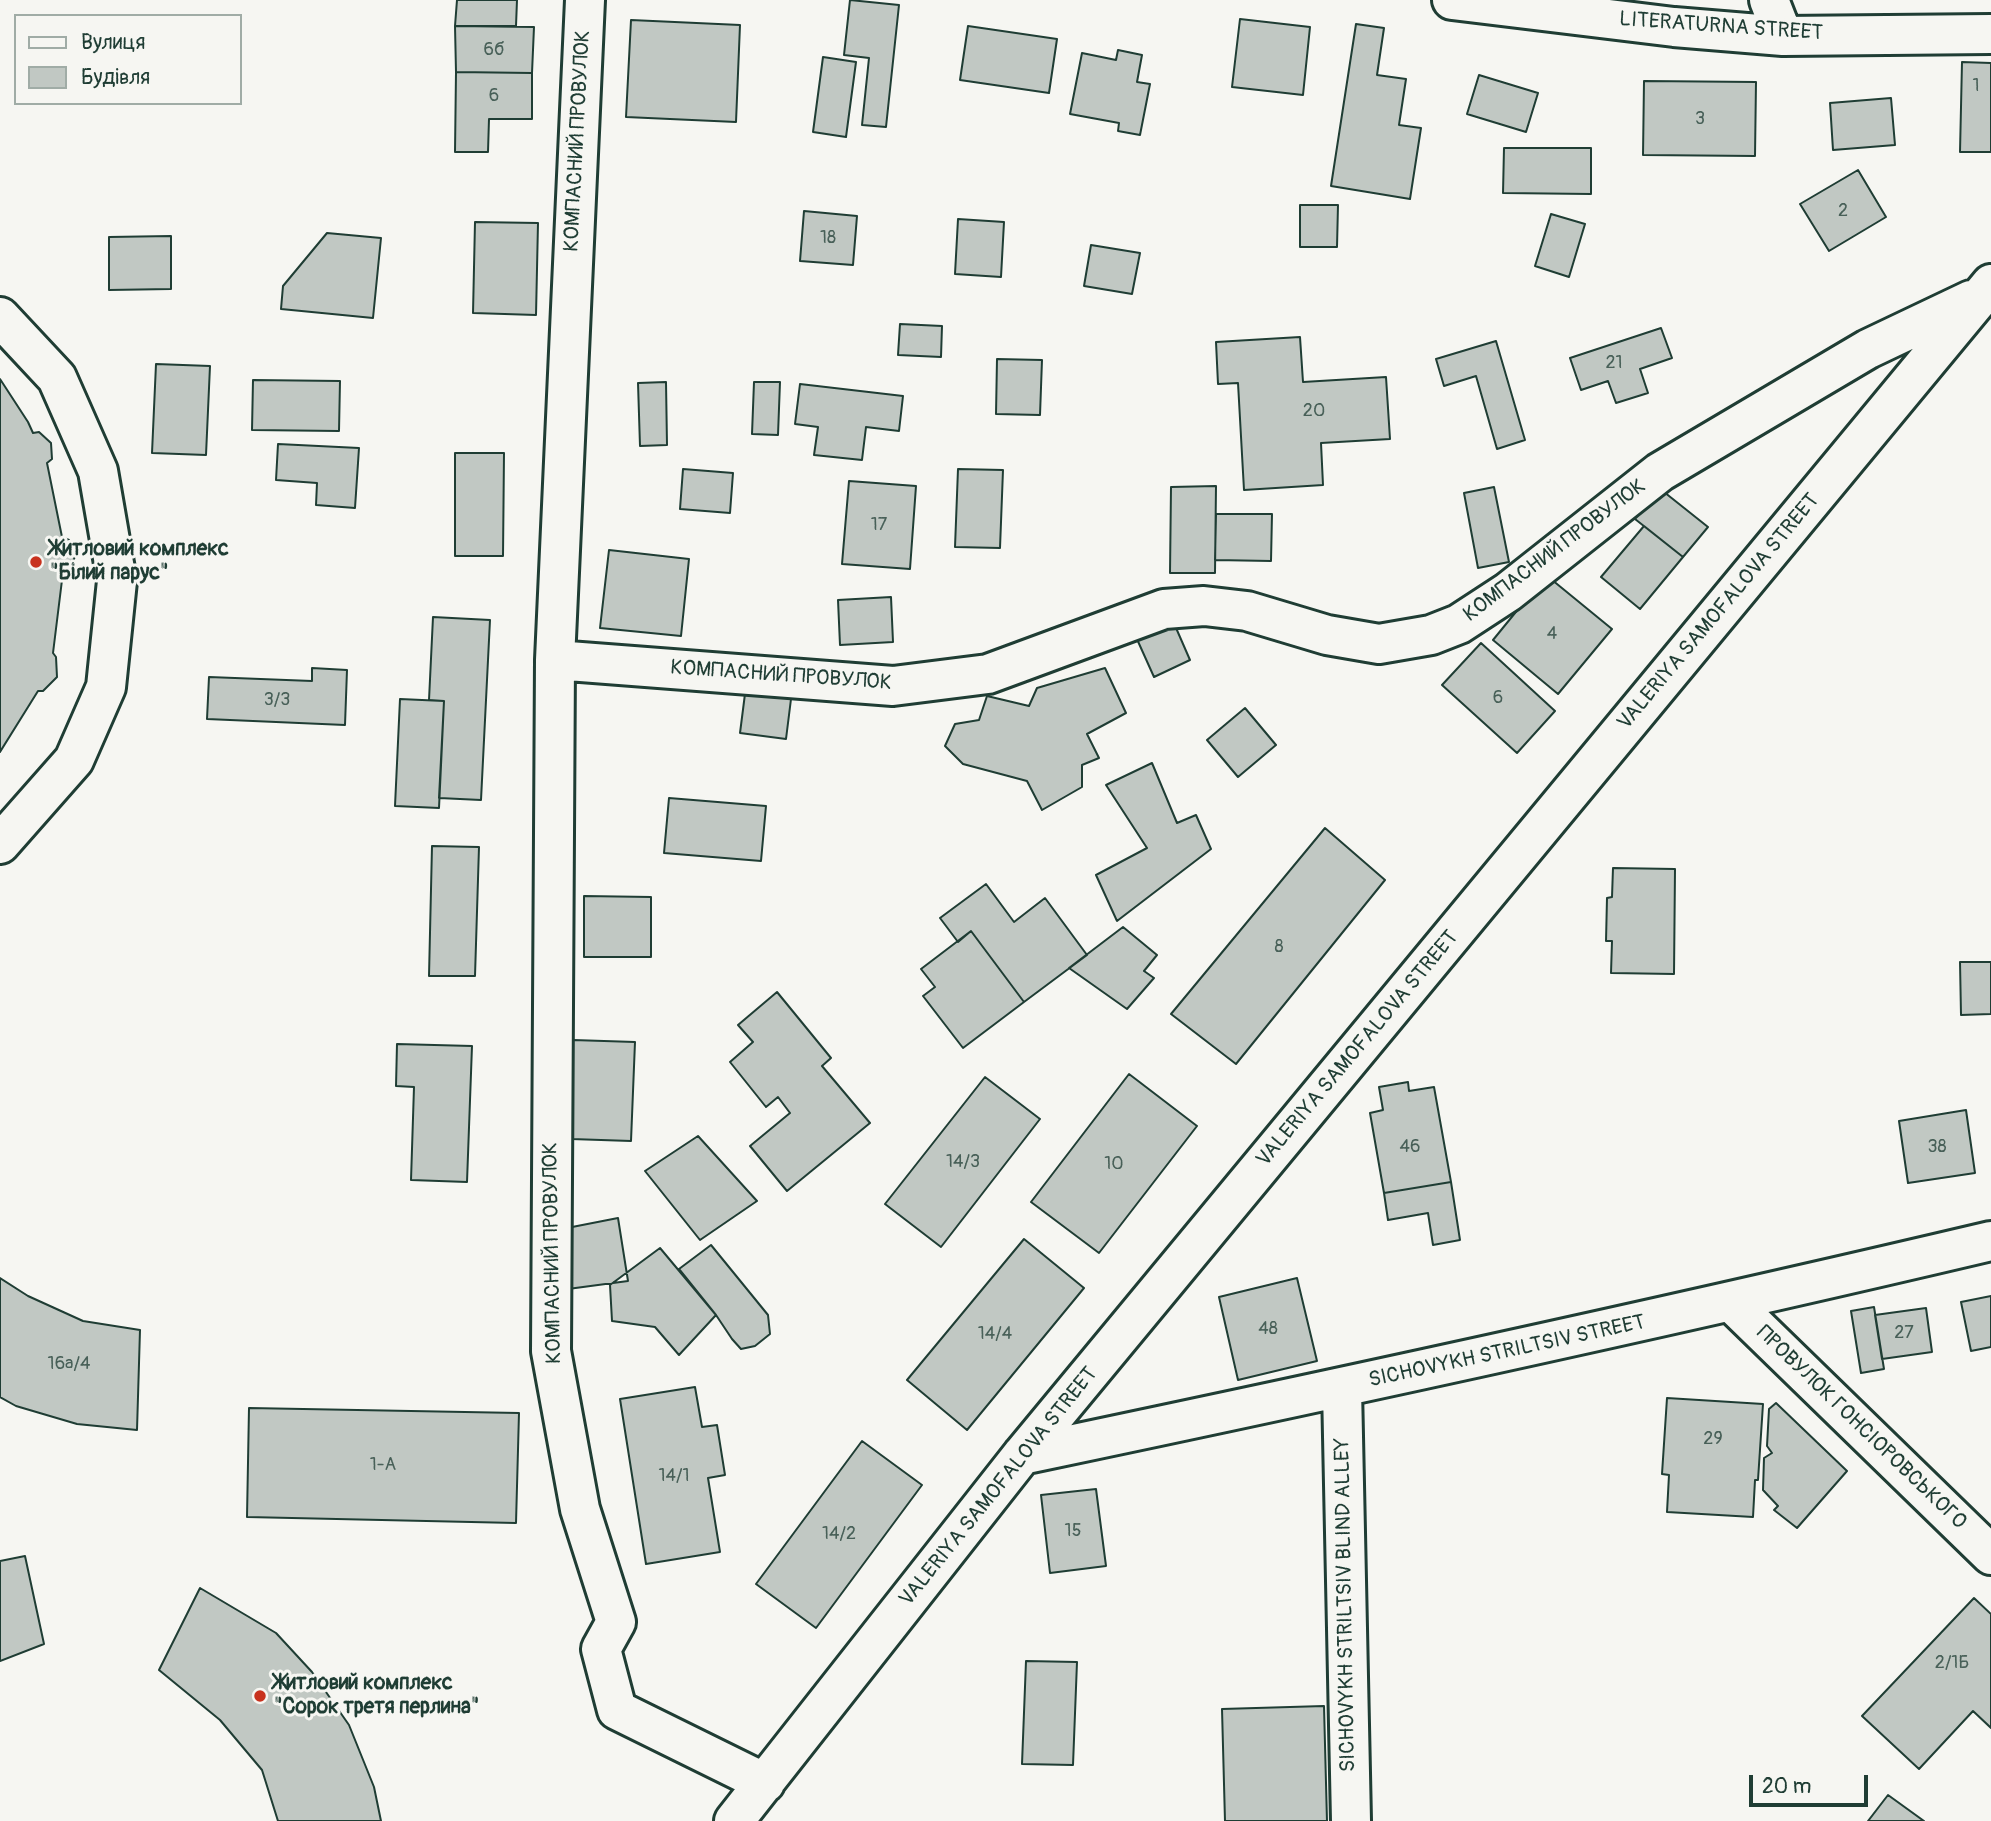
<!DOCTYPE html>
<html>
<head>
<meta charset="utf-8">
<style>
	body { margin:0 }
	#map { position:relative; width:1991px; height:1821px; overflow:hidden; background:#f6f6f2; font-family:Pangolin,sans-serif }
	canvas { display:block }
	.legend { position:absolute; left:14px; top:14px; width:228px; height:91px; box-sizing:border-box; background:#f6f6f2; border:2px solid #a0aca6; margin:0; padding:9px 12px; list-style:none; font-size:21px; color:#1f3d34 }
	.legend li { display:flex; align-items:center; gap:14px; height:35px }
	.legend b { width:35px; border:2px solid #a0aca6 }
	.scale { position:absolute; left:1749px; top:1775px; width:119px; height:32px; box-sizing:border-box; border:4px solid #1f3d34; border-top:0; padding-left:9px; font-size:21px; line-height:24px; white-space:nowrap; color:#1f3d34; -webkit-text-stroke:5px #f6f6f2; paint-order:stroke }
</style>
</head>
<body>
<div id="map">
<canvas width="1991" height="1821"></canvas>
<ul class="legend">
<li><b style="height:9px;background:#f6f6f2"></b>Вулиця</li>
<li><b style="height:19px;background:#c1c8c3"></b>Будівля</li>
</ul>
<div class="scale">20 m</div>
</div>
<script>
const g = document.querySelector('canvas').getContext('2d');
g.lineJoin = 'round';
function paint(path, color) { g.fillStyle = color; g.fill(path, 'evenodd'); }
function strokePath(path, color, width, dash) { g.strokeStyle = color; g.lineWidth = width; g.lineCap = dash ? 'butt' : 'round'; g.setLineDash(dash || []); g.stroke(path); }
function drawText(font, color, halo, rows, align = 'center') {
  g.font = font + ' Pangolin,sans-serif'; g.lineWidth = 6; g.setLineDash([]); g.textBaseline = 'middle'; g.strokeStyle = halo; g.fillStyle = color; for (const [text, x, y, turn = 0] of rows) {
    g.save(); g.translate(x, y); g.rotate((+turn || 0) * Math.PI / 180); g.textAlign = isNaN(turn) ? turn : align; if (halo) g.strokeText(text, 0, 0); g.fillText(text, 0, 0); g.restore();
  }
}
const building = new Path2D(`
	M457,0h60l-1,26h-61z
	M850,0l49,5 -13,122 -24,-2 7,-67 -25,-3z
	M1240,19l70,8 -7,68 -71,-8z
	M631,20l109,5 -4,97 -110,-5z
	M1356,24l28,4 -7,47 29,4 -7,46 22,3 -11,71 -79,-13z
	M455,26l79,1 -2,46 -76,-1z
	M968,26l89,13 -8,54 -89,-13z
	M1118,50l24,5 -5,27 13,2 -10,51 -22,-4 1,-8 -49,-9 12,-61 34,7z
	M823,57l33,5 -10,75 -33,-5z
	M1962,62l29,1v89h-31z
	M456,72l76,1v46h-43l-1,33h-33z
	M1479,75l59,18 -12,39 -59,-18z
	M1644,81l112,1 -1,74 -112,-1z
	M1891,98l4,47 -62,5 -3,-47z
	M1504,148h87v46l-88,-1z
	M1858,170l28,47 -57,34 -29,-47z
	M1300,205h38l-1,42h-37z
	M804,211l53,5 -4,49 -53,-4z
	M1551,214l34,10 -16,53 -34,-11z
	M958,219l46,3 -3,55 -46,-3z
	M475,222l63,1 -2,92 -63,-2z
	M327,233l54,5 -8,80 -92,-9 2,-23z
	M171,236v53l-62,1v-53z
	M1091,245l49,8 -8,41 -48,-8z
	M900,324l42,2 -1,31 -43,-2z
	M1661,328l11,30 -32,11 8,24 -32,10 -8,-22 -27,9 -11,-32z
	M1300,337l3,45 83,-5 4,62 -69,4 2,42 -79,5 -6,-107 -20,1 -2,-42z
	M1496,341l29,99 -28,9 -21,-73 -32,10 -8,-27z
	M997,359l45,1 -2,55 -44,-1z
	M156,364l54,2 -4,89 -54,-2z
	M0,379l28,43 5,11 6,-1 12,11 1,16 -5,4 15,74 7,3 7,14 -6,15 -7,3 -10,81 3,4 1,20 -14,14h-5l-38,61z
	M253,380l87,1 -1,50 -87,-1z
	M666,382l1,63 -27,1 -2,-63z
	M754,382h26l-2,53 -26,-1z
	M800,384l103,12 -4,35 -33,-4 -4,33 -48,-5 4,-28 -23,-3z
	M278,444l81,4 -4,60 -39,-3 1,-22 -41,-3z
	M455,453h49l-1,103h-48z
	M683,469l50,4 -3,40 -50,-4z
	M958,469l45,1 -3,78 -45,-1z
	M849,481l67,5 -6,83 -68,-5z
	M1216,486l-1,87h-45l1,-86z
	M1494,487l15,75 -31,6 -14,-75z
	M1659,488l49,39 -25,30 -48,-38z
	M1216,514h56l-1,47 -56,-1z
	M1644,526l39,31 -43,52 -39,-32z
	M609,550l80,9 -8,77 -81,-8z
	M1546,575l66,54 -54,65 -65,-54z
	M891,597l2,45 -53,3 -2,-45z
	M433,617l57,3 -9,180 -42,-2 5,-97 -15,-1z
	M1173,621l17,39 -36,17 -18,-40z
	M1481,643l74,68 -38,42 -75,-68z
	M312,668l35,2 -2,55 -138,-6 2,-42 103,4z
	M1105,668l21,45 -39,21 12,24 -17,7v22l-40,23 -15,-29 -64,-17 -18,-18 10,-22 24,-4 8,-24 42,10 8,-18z
	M746,686l46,5 -6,48 -46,-6z
	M400,699l44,2 -5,107 -44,-2z
	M1245,708l31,37 -38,32 -31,-37z
	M1152,763l25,60 19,-8 15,34 -94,72 -21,-46 51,-27 -41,-63z
	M669,798l97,8 -5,55 -97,-8z
	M1325,828l60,52 -149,184 -65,-50z
	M432,846l47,1 -4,129h-46z
	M1613,868l62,1 -1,105 -63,-1 1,-32h-6l1,-43 5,-1z
	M986,884l28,38 31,-24 42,57 -63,47 -53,-71 -13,11 -18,-24z
	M584,896l67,1v60h-67z
	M1123,927l34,28 -13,16 10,7 -27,31 -58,-41z
	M971,931l53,71 -61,46 -40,-52 12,-9 -14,-18z
	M1960,962h31v52l-30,1z
	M777,992l54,66 -9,8 48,57 -83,68 -37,-45 40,-33 -12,-16 -12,10 -36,-45 23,-20 -15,-17z
	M573,1040l62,2 -4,99 -60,-2z
	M397,1044l75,2 -5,136 -56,-2 3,-93 -18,-1z
	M1129,1074l68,52 -98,127 -68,-51z
	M985,1077l55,42 -99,128 -56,-43z
	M1408,1082l1,9 25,-4 17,95 -67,11 -14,-80 13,-3 -4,-23z
	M1966,1110l9,63 -67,10 -9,-62z
	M698,1136l59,65 -57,39 -55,-69z
	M1451,1182l9,58 -27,5 -5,-32 -40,7 -4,-27z
	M618,1218l10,63 -60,8 -1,-61z
	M1024,1239l60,49 -117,142 -60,-50z
	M711,1245l57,70 2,19 -15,12 -14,3 -9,-10 -16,-24 -37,-46z
	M660,1248l56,67 -37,40 -24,-28 -43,-6 -2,-36z
	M0,1278l28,18 55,25 57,9 -3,100 -60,-6 -61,-18 -16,-9z
	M1297,1278l20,83 -79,19 -19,-83z
	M1991,1296v51l-20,4 -10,-49z
	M1874,1307l10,62 -23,4 -10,-62z
	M1926,1308l6,44 -50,7 -7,-44z
	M695,1387l7,40 15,-2 8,50 -17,3 12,74 -74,12 -26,-165z
	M1667,1398l96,6 -5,76h-3l-2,37 -86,-5 2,-37 -7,-1z
	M1776,1403l71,68 -50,57 -23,-18 4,-4 -15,-16 1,-32 8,-5 -5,-7 2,-37z
	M249,1408l270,5 -3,110 -269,-6z
	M862,1441l60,44 -106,143 -60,-44z
	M1096,1489l10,77 -56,7 -9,-78z
	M25,1556l19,88 -44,17v-100z
	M200,1588l76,45 36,39 37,53 25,62 7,34h-103l-16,-51 -42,-50 -61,-50z
	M1974,1598l17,16v114l-18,-17 -54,58 -57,-53z
	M1026,1661l51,1 -4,103 -51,-1z
	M1324,1706l3,115h-102l-3,-112z
	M1888,1795l36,26h-56z`);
paint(building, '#c1c8c3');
strokePath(building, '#1f3d34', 2);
const minor = new Path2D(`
	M585,0l-30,660 -4,691 29,158 36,113 -15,27 16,61 148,73
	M1452,0l222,27 109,9 208,-2
	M1769,0l14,36
	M0,317l57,61 41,93 19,110 -11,106 -32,73 -74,84
	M555,660l338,26 95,-12 176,-65 40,-3 43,5 80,24 52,9 52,-9 28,-11 49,-32 152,-120 208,-123 103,-49
	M1731,1302l260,253
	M1342,1388l9,433
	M1022,1455c324,-68 647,-138 969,-214
	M734,1821l288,-366 969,-1171`);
strokePath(minor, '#1f3d34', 44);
strokePath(minor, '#f6f6f2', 38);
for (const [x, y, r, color] of [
	[36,562,7,"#c8321e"],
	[260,1696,7,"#c8321e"]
]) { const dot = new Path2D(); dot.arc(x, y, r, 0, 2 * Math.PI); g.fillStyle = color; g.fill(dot); strokePath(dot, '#f6f6f2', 2.5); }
drawText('18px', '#486058', null, [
	["6б",494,50],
	["1",1976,86],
	["6",494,96],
	["3",1700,119],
	["2",1843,211],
	["18",828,238],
	["21",1614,363],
	["20",1314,411],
	["17",879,525],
	["4",1552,634],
	["6",1498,698],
	["3/3",277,700],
	["8",1279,947],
	["46",1410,1147],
	["38",1937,1147],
	["14/3",963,1162],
	["10",1114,1164],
	["48",1268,1329],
	["27",1904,1333],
	["14/4",995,1334],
	["16а/4",69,1364],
	["29",1713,1439],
	["1-А",383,1465],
	["14/1",674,1476],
	["15",1073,1531],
	["14/2",839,1534],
	["2/1Б",1952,1663]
]);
drawText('21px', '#1f3d34', '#f6f6f2', [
	["LITERATURNA STREET",1721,27,4],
	["КОМПАСНИЙ ПРОВУЛОК",578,141,-87],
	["КОМПАСНИЙ ПРОВУЛОК",1555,551,-37],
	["VALERIYA SAMOFALOVA STREET",1719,612,-50],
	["КОМПАСНИЙ ПРОВУЛОК",781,676,4],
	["VALERIYA SAMOFALOVA STREET",1358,1049,-50],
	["КОМПАСНИЙ ПРОВУЛОК",553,1253,-91],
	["SICHOVYKH STRILTSIV STREET",1507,1352,-12],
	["ПРОВУЛОК ГОНСІОРОВСЬКОГО",1861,1428,44],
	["VALERIYA SAMOFALOVA STREET",999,1487,-51],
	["SICHOVYKH STRILTSIV BLIND ALLEY",1346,1605,-91]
]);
drawText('bold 21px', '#1f3d34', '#f6f6f2', [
	["Житловий комплекс",50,550],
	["\"Білий парус\"",50,574],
	["Житловий комплекс",274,1684],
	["\"Сорок третя перлина\"",274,1708]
], 'left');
</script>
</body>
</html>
